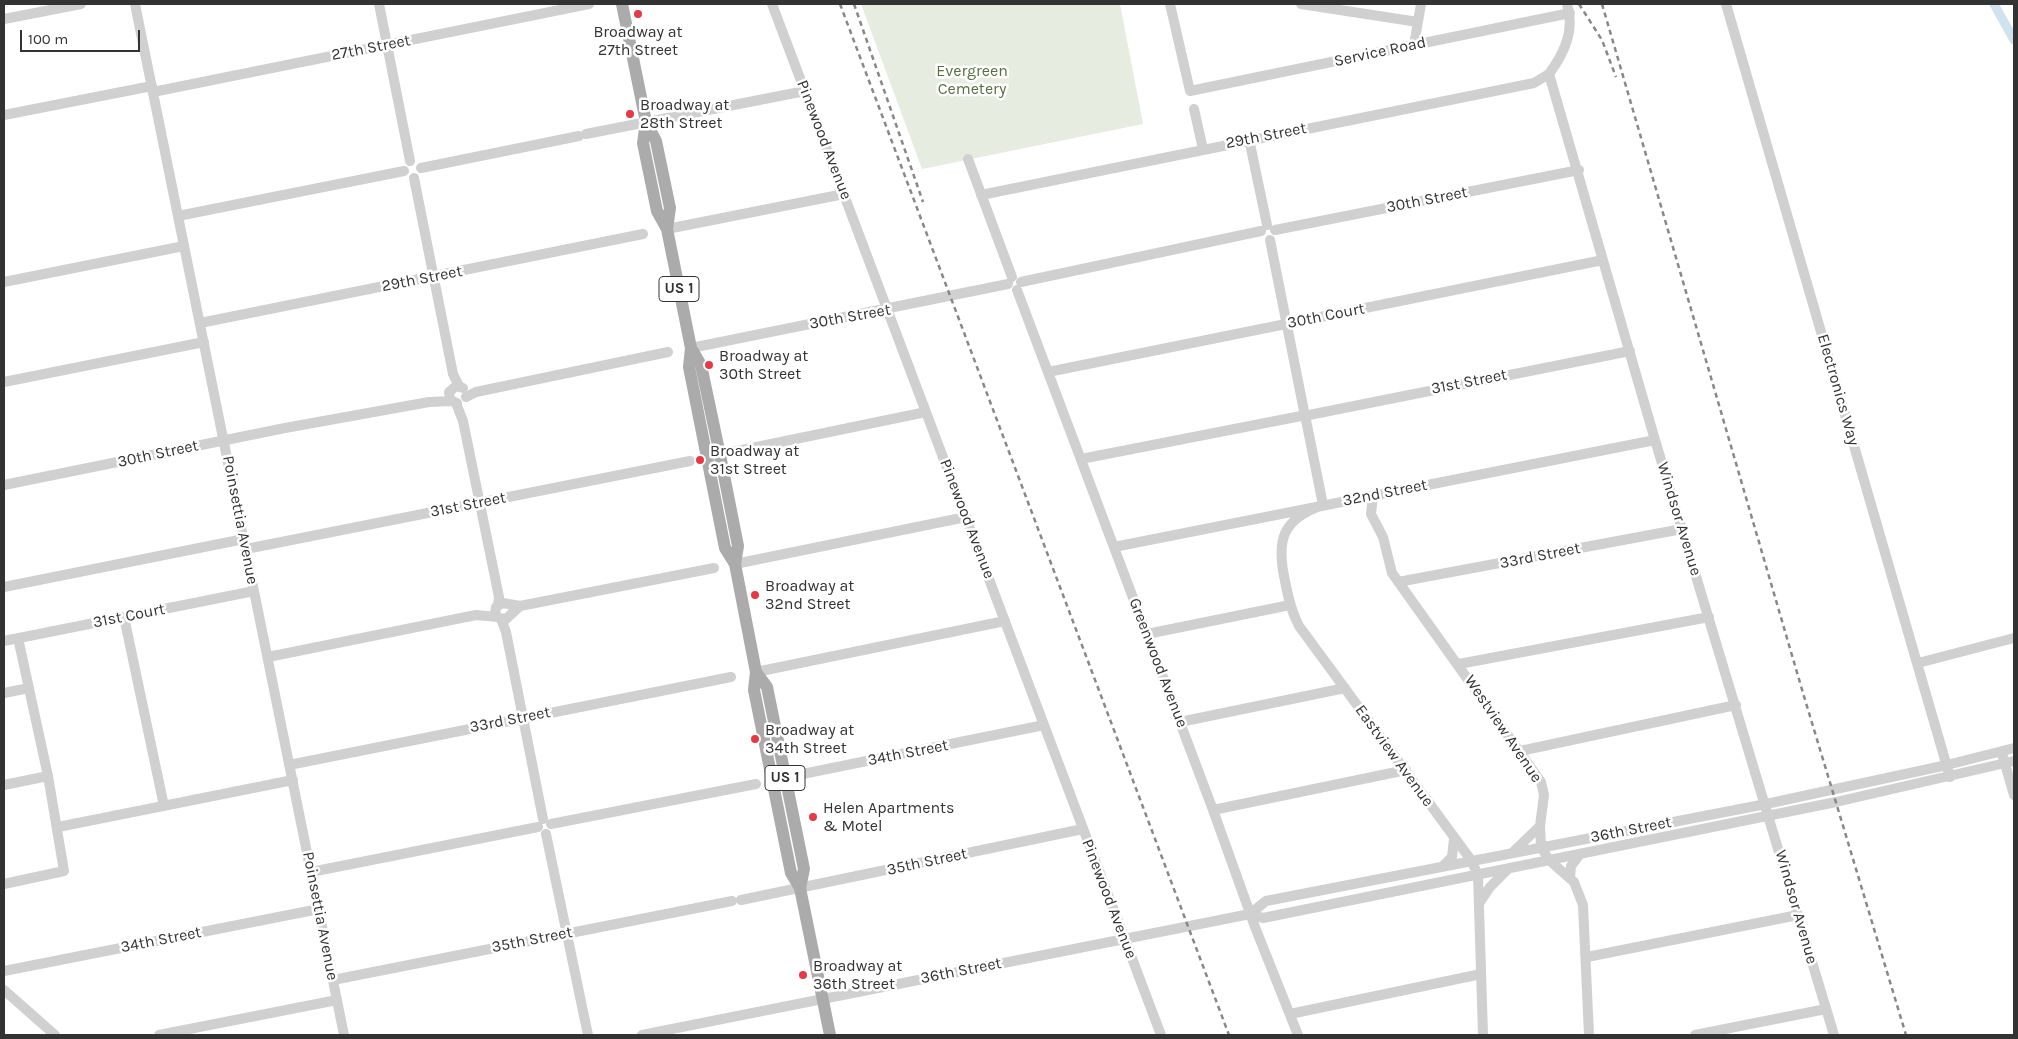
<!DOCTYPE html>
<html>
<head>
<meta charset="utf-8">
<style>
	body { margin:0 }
	#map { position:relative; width:2018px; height:1039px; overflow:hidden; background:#fff; font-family:Karla,sans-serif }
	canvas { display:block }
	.frame { position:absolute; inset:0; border:5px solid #333; pointer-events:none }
	.scale { position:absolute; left:20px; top:30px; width:120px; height:22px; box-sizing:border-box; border:2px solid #333; border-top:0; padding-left:6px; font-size:15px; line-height:18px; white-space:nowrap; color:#333; -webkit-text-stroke:4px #fff; paint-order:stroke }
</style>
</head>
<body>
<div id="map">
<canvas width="2018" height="1039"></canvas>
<div class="frame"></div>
<div class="scale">100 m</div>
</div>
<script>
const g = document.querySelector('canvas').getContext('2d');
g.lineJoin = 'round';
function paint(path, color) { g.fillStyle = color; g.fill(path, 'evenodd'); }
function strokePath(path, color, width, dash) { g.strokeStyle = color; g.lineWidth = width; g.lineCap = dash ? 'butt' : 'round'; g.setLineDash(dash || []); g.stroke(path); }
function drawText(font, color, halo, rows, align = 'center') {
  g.font = font + ' Karla,sans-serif'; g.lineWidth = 5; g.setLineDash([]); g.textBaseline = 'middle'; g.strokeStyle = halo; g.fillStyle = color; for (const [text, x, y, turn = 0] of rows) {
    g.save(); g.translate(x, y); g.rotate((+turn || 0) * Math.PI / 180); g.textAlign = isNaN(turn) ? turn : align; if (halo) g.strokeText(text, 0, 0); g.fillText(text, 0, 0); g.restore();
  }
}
paint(new Path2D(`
	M861,4h259l23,120 -221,45z`), '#e6ecdf');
strokePath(new Path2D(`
	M1994,4l20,36`), '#cfe2ee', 9);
strokePath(new Path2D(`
	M135,4l209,1031
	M379,4l31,157
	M772,4l389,1031
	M1170,4l20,87 380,-78
	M1301,4l117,18
	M1567,4c8,26 -2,48 -18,70l106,366 179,595
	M1726,4l224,773
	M4,19l77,-15
	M1414,45l7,-41
	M153,92l436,-88
	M1194,109l9,40
	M4,115l148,-29
	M586,134l219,-43
	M1249,139l18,86
	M968,159l44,118
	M421,168l158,-32
	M414,178l39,196 6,12
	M981,195l553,-112 15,-9
	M178,216l226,-45
	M667,229l177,-35
	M1275,230l304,-60
	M1270,240l34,171
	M4,282l180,-36
	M1021,282l240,-51
	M1017,290l196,520 42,117 43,108
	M200,323l443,-89
	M691,348l317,-64
	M1048,372l555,-112
	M4,382l200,-40
	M466,397l10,-5 192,-40
	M456,403l7,18 36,176 -1,8
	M457,403l-7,-3 -1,-8 7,-6 7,2
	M1309,415l321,-64
	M1306,420l17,85
	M713,456l213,-44
	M1081,459l220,-43
	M4,485l281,-57 144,-26 23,-1
	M1373,496l-2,18 12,23 9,36 149,209 3,13 -4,31 1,21 8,13 25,22 9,23 6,130
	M1323,505c-41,14 -47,35 -38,76 3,16 6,30 14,45l172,234 7,15 5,160
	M1114,547l541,-107
	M246,549l444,-88
	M735,564l231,-47
	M1398,582l284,-53
	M4,587l240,-48
	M520,606l-14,13 -7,-1 -4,-4 1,-7 7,-4 17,3 194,-38
	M124,617l40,189
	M501,619l5,13 37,187
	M1147,634l143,-29
	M4,641l250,-50
	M268,657l208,-42 21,2
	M1918,663l96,-25
	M1459,664l250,-47
	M756,672l249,-51
	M4,693l25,-5
	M1180,722l165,-34
	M1520,751l216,-46
	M2003,757l11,38
	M289,765l442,-88
	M778,779l266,-54
	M4,785l44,-9
	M1213,810l193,-40
	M551,824l205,-40
	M58,827l235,-47
	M546,834l42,201
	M1513,852l27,-26
	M1443,866l9,-9 2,-18
	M311,872l227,-45
	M1570,878l1,-12 9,-12
	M4,884l60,-13 -16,-95 -30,-138
	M741,900l342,-71
	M1480,902l10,-15 19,-19
	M1250,914l13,4 573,-116 178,-41
	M1587,957l211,-42
	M4,971l315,-62
	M333,980l399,-79
	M4,990l51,45
	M1290,1014l191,-40
	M159,1035l178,-35
	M642,1035l608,-121 16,-13 500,-97 181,-39 67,-17
	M1695,1035l131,-26`), '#d0d0d0', 10);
strokePath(new Path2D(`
	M622,4l24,118 -3,21 14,68 10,18
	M646,122l10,19 14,67 -3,21 24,119 10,17 19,90 18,91 -3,18
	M691,348l-2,19 36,181 10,16 21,108 -2,18 37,183 9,15 30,147
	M756,672l11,15 37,182 -4,19`), '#ababab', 12);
strokePath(new Path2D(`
	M840,4l389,1031
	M854,4l69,198
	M1579,4l23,36 14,37
	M1602,4l201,689 103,342`), '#888', 2.5, [5, 4]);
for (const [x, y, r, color] of [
	[638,14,5,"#e63946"],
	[630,114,5,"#e63946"],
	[709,365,5,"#e63946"],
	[700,460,5,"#e63946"],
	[755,595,5,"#e63946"],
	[755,739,5,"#e63946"],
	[813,817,5,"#e63946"],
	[803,975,5,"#e63946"]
]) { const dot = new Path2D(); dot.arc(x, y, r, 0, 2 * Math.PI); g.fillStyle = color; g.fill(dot); strokePath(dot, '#fff', 2); }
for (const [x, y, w] of [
	[679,289,40],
	[785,778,40]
]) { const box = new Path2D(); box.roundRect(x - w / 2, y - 12.5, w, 25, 4); g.fillStyle = '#fff'; g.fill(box); strokePath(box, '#333', 1); }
drawText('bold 15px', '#333', null, [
	["US 1",679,289],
	["US 1",785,778]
]);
drawText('16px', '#333', '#fff', [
	["Broadway at",638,32,"center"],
	["27th Street",638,50,"center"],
	["Broadway at",640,105],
	["28th Street",640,123],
	["Broadway at",719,356],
	["30th Street",719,374],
	["Broadway at",710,451],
	["31st Street",710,469],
	["Broadway at",765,586],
	["32nd Street",765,604],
	["Broadway at",765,730],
	["34th Street",765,748],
	["Helen Apartments",823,808],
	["& Motel",823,826],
	["Broadway at",813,966],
	["36th Street",813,984]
], 'left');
drawText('16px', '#333', '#fff', [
	["27th Street",371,48,-11],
	["Service Road",1380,52,-12],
	["29th Street",1266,136,-11],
	["Pinewood Avenue",824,140,69],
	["30th Street",1427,200,-11],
	["29th Street",422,279,-11],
	["30th Court",1326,316,-11],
	["30th Street",850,317,-10],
	["31st Street",1469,382,-11],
	["Electronics Way",1838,390,74],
	["30th Street",158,454,-12],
	["32nd Street",1385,493,-11],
	["31st Street",468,505,-11],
	["Pinewood Avenue",967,519,69],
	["Windsor Avenue",1679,519,73],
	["Poinsettia Avenue",240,520,79],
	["33rd Street",1540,556,-11],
	["31st Court",129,616,-11],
	["Greenwood Avenue",1158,663,69],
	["33rd Street",510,720,-11],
	["Westview Avenue",1503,729,56],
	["34th Street",908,753,-11],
	["Eastview Avenue",1394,756,54],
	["36th Street",1631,830,-11],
	["35th Street",927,862,-12],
	["Pinewood Avenue",1109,899,69],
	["Windsor Avenue",1796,907,74],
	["Poinsettia Avenue",320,916,79],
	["34th Street",161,940,-11],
	["35th Street",532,940,-11],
	["36th Street",961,971,-11]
]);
drawText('16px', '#56703f', '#fff', [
	["Evergreen",972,71],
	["Cemetery",972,89]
]);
</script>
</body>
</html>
